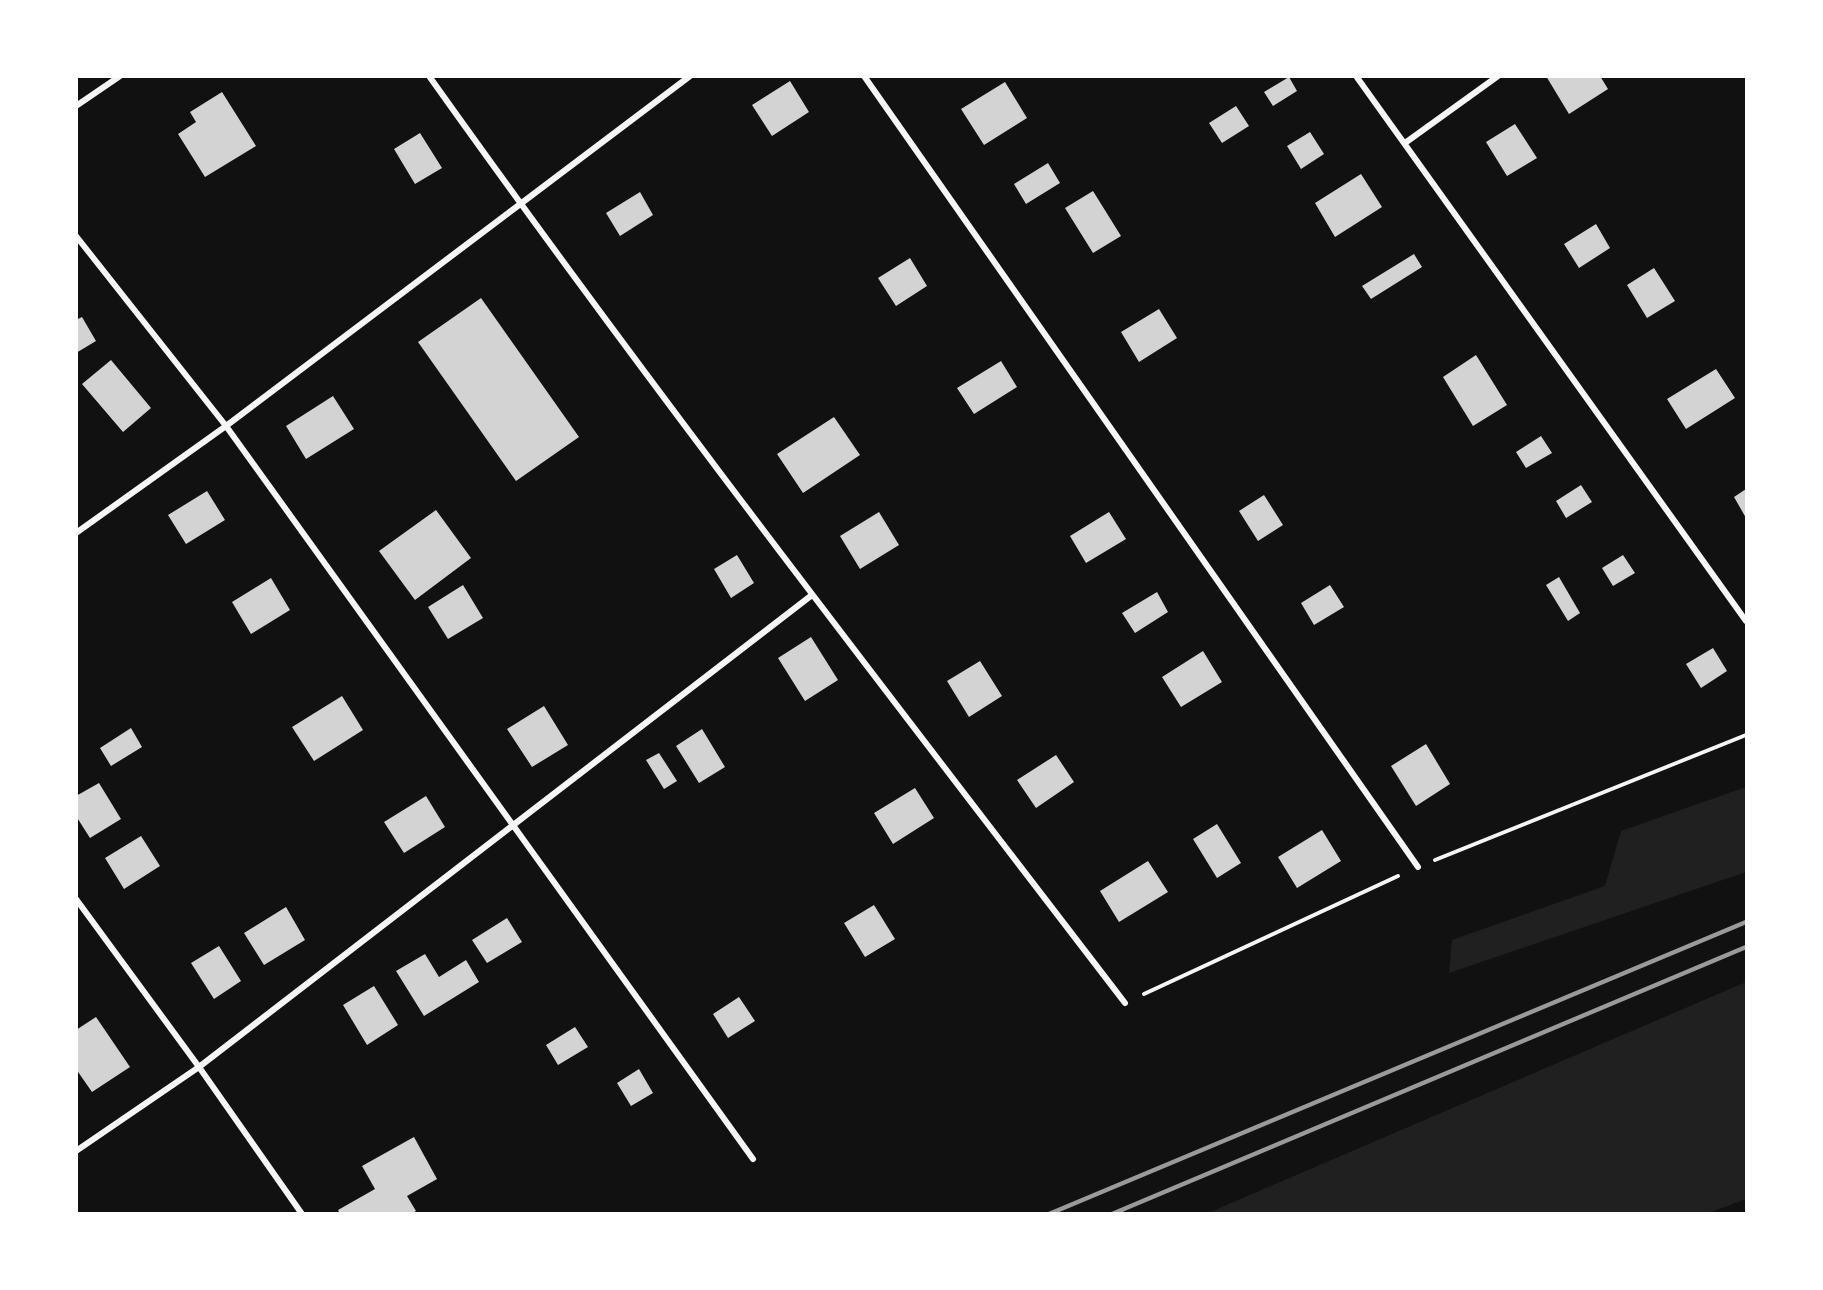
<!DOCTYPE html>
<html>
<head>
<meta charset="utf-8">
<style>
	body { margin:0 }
	#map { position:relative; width:1823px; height:1290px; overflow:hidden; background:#111; font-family:"Golos Text",sans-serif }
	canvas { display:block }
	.frame { position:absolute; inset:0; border:78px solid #fff; pointer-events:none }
</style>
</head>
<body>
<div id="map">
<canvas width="1823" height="1290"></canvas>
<div class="frame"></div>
</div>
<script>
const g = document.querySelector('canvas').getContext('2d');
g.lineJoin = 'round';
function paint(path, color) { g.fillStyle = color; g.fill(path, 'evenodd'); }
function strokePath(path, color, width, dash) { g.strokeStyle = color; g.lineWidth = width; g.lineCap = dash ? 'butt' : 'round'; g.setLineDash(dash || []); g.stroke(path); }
paint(new Path2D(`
	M1746,787v85l-297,101 3,-33 153,-54 16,-55z
	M1746,982v217l-40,15 -498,-1z`), '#202020');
paint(new Path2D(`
	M1546,76h54l8,13 -39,25z
	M1289,77l8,14 -24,15 -9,-14z
	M790,81l19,31 -37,24 -20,-31z
	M1005,82l22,36 -43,27 -23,-36z
	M222,92l34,54 -51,31 -27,-43 18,-12 -6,-10z
	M1236,106l13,20 -27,17 -13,-20z
	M1515,124l22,34 -30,18 -21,-34z
	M1310,132l14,22 -23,15 -14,-23z
	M420,133l22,35 -27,16 -21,-35z
	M1048,163l12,20 -34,21 -12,-20z
	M1361,174l21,33 -47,30 -20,-34z
	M1093,191l28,45 -28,17 -28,-45z
	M640,192l13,23 -33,21 -14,-23z
	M1596,224l14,24 -31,20 -15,-24z
	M1414,254l8,13 -51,32 -9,-13z
	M910,258l17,28 -31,20 -18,-28z
	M1654,268l21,33 -28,17 -20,-33z
	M481,298l98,139 -63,44 -98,-139z
	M1159,309l18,29 -38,24 -18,-30z
	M82,317l14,24 -20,12v-33z
	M1476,355l31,50 -34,21 -30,-49z
	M111,360l40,48 -28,24 -41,-48z
	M1001,361l16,26 -43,27 -17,-26z
	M1716,369l19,29 -49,31 -19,-30z
	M333,396l21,33 -48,30 -20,-33z
	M834,417l26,38 -57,38 -26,-39z
	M1541,436l11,17 -26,15 -10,-16z
	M1581,485l11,17 -26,16 -10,-17z
	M1746,489v29l-12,-21z
	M207,491l18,29 -39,24 -18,-29z
	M1264,495l19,30 -25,16 -19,-30z
	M436,510l35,48 -56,42 -36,-49z
	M879,512l20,33 -39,24 -20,-33z
	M1109,512l17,27 -40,24 -16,-27z
	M737,555l17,28 -23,15 -17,-29z
	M1623,555l12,18 -22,13 -11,-18z
	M1559,577l21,36 -12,8 -22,-36z
	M271,578l19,32 -39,24 -19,-32z
	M463,585l20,33 -35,21 -20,-32z
	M1330,585l14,22 -30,18 -13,-22z
	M1157,592l11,20 -33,21 -13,-20z
	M811,637l27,43 -33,21 -27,-43z
	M1713,648l14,23 -26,17 -15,-24z
	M1203,651l19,31 -41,25 -19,-30z
	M980,661l22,35 -33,21 -22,-36z
	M342,696l21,34 -49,31 -22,-34z
	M544,706l24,39 -36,22 -25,-38z
	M131,728l11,19 -31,19 -11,-18z
	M702,729l23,38 -26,16 -23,-37z
	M1426,744l24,40 -34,22 -25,-40z
	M659,753l18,28 -13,8 -18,-29z
	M1056,755l18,27 -38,26 -19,-28z
	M99,783l22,36 -31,19 -14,-22v-20z
	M915,788l19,30 -41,26 -19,-31z
	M426,796l19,31 -41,26 -20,-31z
	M1217,824l24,39 -24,15 -24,-39z
	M1322,830l19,31 -44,27 -19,-31z
	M141,836l19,30 -36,23 -19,-31z
	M1148,861l20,31 -49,30 -19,-31z
	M874,905l21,34 -30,18 -21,-34z
	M286,907l19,33 -41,25 -20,-32z
	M507,918l15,24 -35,21 -15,-23z
	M219,946l22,35 -27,18 -23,-36z
	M425,954l14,23 27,-17 13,22 -55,34 -28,-45z
	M374,986l24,39 -31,20 -24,-40z
	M739,997l16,24 -27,17 -15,-24z
	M96,1017l34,50 -38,25 -16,-23v-39z
	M575,1027l13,20 -30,18 -12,-20z
	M639,1069l14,24 -22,13 -14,-23z
	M414,1137l23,42 -30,17 9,15 -5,3h-71l-2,-4 37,-21 -13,-23z`), '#d3d3d3');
strokePath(new Path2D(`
	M1435,860l311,-125
	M1144,994l254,-118`), '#f5f5f5', 4);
strokePath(new Path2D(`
	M429,76c224,315 461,620 696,927
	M864,76l554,791
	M1356,76l390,545
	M76,106l44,-30
	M1405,143l93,-67
	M76,236l150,190 527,733
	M76,533l150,-107 464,-350
	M76,899l123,168 103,147
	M76,1151l123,-84 613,-472`), '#f5f5f5', 6);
strokePath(new Path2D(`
	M1049,1214l697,-292
	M1112,1214l634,-267`), '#9a9a9a', 4.5);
</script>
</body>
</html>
